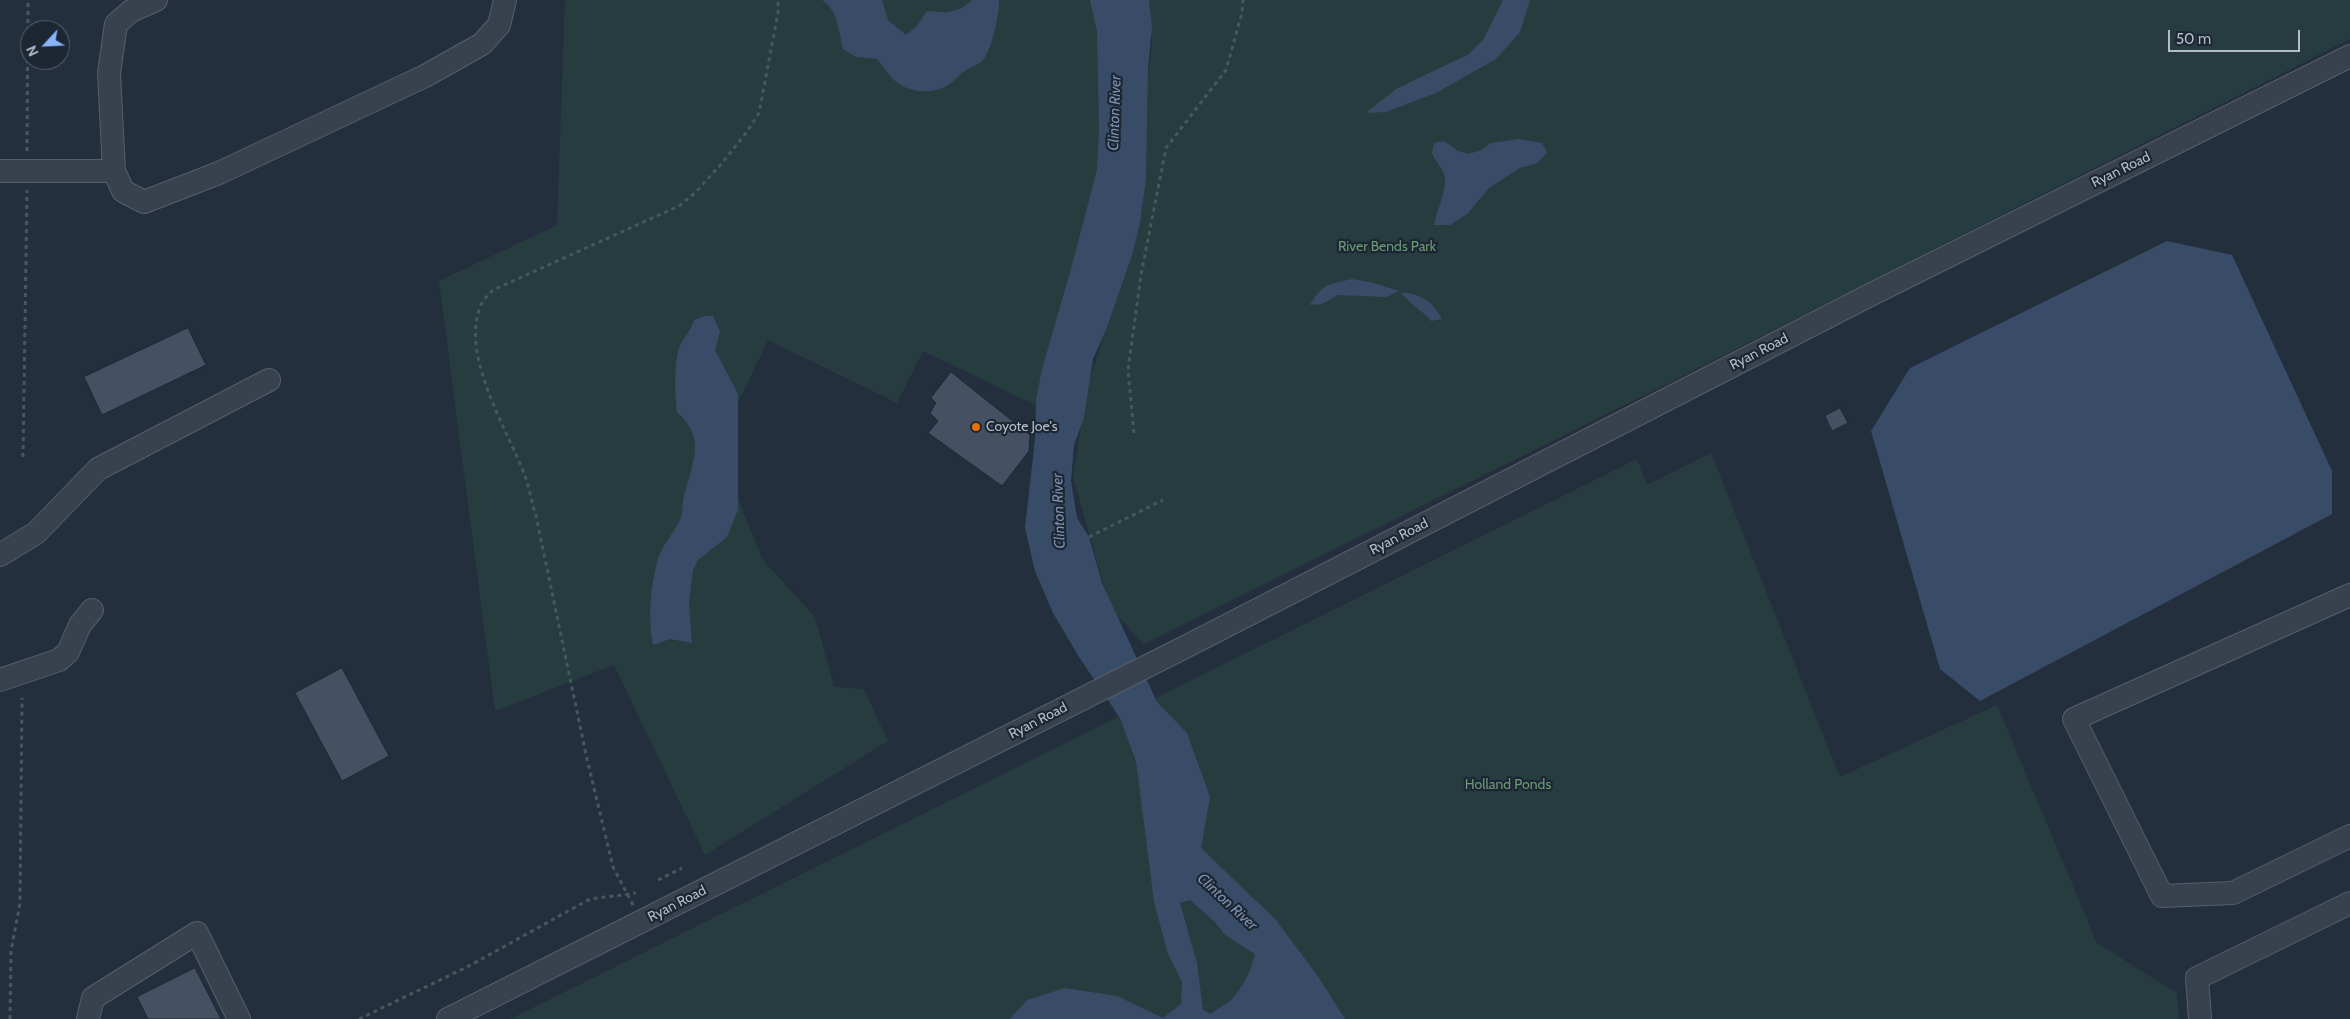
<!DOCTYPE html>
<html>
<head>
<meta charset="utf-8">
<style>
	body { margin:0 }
	#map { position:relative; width:2350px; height:1019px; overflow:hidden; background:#242f3e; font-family:Cabin,sans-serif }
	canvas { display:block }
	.north { position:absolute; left:20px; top:20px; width:50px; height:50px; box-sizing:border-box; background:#1d2633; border:1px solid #59626f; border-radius:50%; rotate:245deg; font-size:14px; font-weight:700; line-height:20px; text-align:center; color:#b4bcc9 }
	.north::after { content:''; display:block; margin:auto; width:18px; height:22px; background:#8ab4f8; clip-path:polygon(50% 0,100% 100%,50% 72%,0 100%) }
	.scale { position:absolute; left:2168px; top:30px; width:132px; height:22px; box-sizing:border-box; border:2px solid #b4bcc9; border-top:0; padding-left:6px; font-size:15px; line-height:18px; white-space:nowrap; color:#b4bcc9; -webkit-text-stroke:4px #1d2633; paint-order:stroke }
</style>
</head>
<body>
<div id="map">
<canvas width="2350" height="1019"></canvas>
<div class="north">N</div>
<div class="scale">50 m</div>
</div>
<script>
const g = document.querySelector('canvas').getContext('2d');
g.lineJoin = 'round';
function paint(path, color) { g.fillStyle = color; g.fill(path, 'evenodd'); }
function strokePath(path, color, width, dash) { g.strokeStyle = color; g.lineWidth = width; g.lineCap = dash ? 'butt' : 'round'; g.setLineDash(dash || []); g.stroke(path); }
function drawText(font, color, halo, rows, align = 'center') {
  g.font = font + ' Cabin,sans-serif'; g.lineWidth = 4.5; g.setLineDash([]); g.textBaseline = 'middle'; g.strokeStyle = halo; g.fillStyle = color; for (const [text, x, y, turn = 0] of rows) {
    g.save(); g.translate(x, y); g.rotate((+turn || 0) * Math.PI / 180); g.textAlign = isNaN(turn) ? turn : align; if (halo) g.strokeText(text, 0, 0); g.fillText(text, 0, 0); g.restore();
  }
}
paint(new Path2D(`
	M565,0h551l5,175 -63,241 -135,-65 -26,52 -129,-63 -51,107 46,113 52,57 19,70 30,2 24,52 -183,114 -91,-190 -119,46 -56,-430 118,-56z
	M1149,0h1201v39l-681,344 -525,261 -34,-36 -37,-132 14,-88 52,-159 2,-84 11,-104z
	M1711,453l129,324 157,-72 100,238 80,50 2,26h-1669l1127,-560 10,26z`), '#263c3f');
paint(new Path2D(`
	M822,0h60l6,20 18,15 11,-9 10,-15c18,2 31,3 45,-11h27c1,12 -8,53 -17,61 -6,5 -14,7 -20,12 -4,3 -7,7 -11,10 -17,12 -41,11 -57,-3 -6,-5 -11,-14 -17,-21l-21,-2 -13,-8c-4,-17 -5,-39 -21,-49z
	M1090,0h59l3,27 -4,42 -2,109 -6,45 -8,32 -26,75 -13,29 -9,59 -10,27 -3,36 6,37 12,19 13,46 55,119 30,31 23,64 -9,51 75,72 41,55 28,44h-335l17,-19 38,-12 52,8 46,22 18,-14 1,-22 -14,-28 -14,-52 -18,-141 -16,-43 -41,-61 -26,-44 -18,-42 -10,-43 10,-89 1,-38 6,-32 29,-100 26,-99 2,-40 -2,-99zM1190,900l25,22 10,13 30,19c-4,18 -12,32 -24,46 -2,2 -15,10 -20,14l-8,-4 -6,-47 -17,-60z
	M1503,0h27l-10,32 -24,27 -60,34 -50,19 -20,1 30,-24 73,-35 14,-14z
	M1519,139l23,4 5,9 -9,11 -18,5 -31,20 -22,26 -17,11h-16c2,-14 15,-38 10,-51 -2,-7 -9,-13 -12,-21l2,-10 10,-2 14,10 11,3 12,-4 10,-7z
	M2167,241l65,14 100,216v43l-352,187 -40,-32 -69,-238 39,-63z
	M1352,279l22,4 25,8 -13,6 -48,-2 -16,9 -12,1c12,-21 19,-21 42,-26z
	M1401,293c19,-1 33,10 41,26l-11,2c-9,-11 -21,-17 -30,-28z
	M705,316h8l7,16 -5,18 23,44v116l-11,27 -29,23 -5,10 -4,33 3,40 -22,-4 -17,6c-5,-28 -3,-54 4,-83 4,-16 15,-26 22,-40 4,-7 3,-18 5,-26 8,-32 23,-58 -7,-84 -2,-17 -3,-43 1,-60 2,-12 13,-20 16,-32z`), '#394c67');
const building = new Path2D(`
	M188,328l18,37 -104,50 -18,-38z
	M951,372l79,63 -1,16 -27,35 -74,-53 10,-12 -8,-8 6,-10 -5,-5z
	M1840,408l8,15 -16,8 -7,-15z
	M342,668l47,88 -47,25 -47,-88z
	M195,968l26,51h-73l-11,-22z`);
paint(building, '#455162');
strokePath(building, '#1f2835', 1);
const minor = new Path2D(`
	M156,0l-25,11 -15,13 -7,49 5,98 9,20 21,11 75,-29 206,-97 57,-32 17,-19 6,-25
	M0,171h114
	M0,555l36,-22 62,-64 171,-89
	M2350,595l-276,124 88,177 71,-3 117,-57
	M0,680l59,-20 9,-8 12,-27 12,-15
	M88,1019l5,-21 104,-65 42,86
	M448,1019l745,-376 679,-349 478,-238
	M2200,1019l-3,-41 153,-75`);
strokePath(minor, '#565f6c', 24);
strokePath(new Path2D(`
	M27,151l1,-151
	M1134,433l-6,-63 13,-95 25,-127 60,-78 16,-57 1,-13
	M23,457l4,-267
	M1089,537l74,-37
	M658,880l24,-12
	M633,905l-20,-38 -26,-108 -51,-243c-4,-12 -6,-25 -10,-37 -17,-48 -67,-123 -45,-174 2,-5 8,-11 12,-15l186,-84 17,-14 26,-29 24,-30 13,-20 19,-100v-13
	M10,1019l1,-68 9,-48 2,-205
	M359,1019l108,-52 123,-68 46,-6`), '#44595c', 3, [4, 4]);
strokePath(minor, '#38414e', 22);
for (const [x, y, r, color] of [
	[976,427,5,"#e8710a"]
]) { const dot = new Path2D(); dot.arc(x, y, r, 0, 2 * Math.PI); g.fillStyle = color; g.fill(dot); strokePath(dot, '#1d2633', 2); }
drawText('14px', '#b4bcc9', '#1d2633', [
	["Ryan Road",2121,170,-26],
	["Ryan Road",1759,352,-27],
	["Ryan Road",1399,537,-27],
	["Ryan Road",1038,721,-27],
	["Ryan Road",677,904,-27]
]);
drawText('14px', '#6b9a76', '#1d2633', [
	["River Bends Park",1387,247],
	["Holland Ponds",1508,785]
]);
drawText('14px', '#b4bcc9', '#1d2633', [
	["Coyote Joe's",986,427]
], 'left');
drawText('italic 15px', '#7c92b1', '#1d2633', [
	["Clinton River",1115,113,-88],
	["Clinton River",1059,511,-92],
	["Clinton River",1227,902,43]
]);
</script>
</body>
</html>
